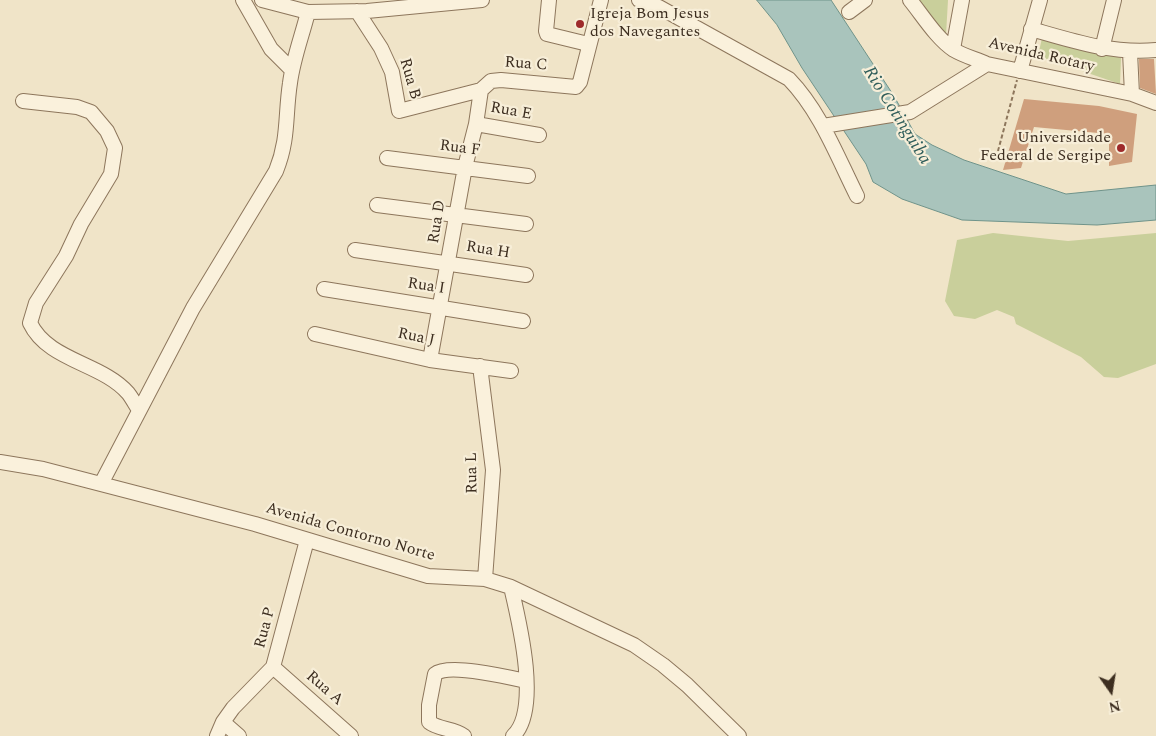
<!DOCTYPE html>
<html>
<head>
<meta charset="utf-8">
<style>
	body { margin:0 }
	#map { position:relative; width:1156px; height:736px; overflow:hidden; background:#f0e4c8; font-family:Spectral,serif }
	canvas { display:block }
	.north { position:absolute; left:1086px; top:666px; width:50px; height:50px; -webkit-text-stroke:4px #f7eed8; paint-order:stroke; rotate:167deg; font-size:14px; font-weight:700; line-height:20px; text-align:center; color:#3d2e20 }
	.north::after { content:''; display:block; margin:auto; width:18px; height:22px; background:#3d2e20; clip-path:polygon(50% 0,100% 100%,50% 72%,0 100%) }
</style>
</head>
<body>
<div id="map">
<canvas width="1156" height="736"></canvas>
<div class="north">N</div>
</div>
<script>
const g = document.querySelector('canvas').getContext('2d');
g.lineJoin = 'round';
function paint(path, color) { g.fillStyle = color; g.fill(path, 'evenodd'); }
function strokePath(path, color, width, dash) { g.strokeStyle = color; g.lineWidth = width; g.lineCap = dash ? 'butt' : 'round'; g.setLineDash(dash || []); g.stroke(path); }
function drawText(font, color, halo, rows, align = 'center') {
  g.font = font + ' Spectral,serif'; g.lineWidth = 4.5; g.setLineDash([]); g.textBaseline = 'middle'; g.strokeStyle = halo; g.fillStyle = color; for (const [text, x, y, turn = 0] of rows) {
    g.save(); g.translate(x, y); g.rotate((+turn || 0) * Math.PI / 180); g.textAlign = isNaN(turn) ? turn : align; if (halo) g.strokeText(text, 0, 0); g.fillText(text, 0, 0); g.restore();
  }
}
paint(new Path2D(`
	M920,0h28l-2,35 -28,-33z
	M1042,38l79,20 -1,26 -82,-28z
	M993,233l75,8 88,-8v131l-38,14 -14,-1 -23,-20 -65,-33 -2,-7 -17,-7 -22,9 -21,-3 -9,-15 12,-61z`), '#c9cf9b');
const water = new Path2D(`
	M757,0h74l63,96 21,38 17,11 32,15 102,34 90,-9v35l-59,5 -135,-5 -60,-21 -29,-17 -7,-18 -64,-96 -25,-43z`);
paint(water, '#a9c4bc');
strokePath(water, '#6f938a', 1);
paint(new Path2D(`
	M1139,59h15l2,35 -16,-6z
	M1024,99l75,7 38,8 -5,48 -23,4v-32l-75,-7 -13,41 -18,2z`), '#cf9f7d');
const minor = new Path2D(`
	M243,0l28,49 21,21
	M262,0l46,12 59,-1 115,-11
	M549,0l-3,31 1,3 41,10
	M639,0l20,7 130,72c31,32 48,77 68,117
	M910,0c13,16 27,39 44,50 10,6 22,9 33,14l145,30 24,9
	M357,11l24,37 11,24 7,39 82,-21
	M849,12l16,-12
	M1031,29c42,12 81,25 125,21
	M953,49l9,-49
	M1102,49l12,-49
	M1130,52l2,42
	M1020,71l20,-71
	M481,90l10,-9 10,-1 75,7 4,-5 21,-82
	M23,101l54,6 14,5 16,19 8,17 -4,26 -30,50 -15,32 -30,47 -6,20c18,38 72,40 98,70 4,5 7,11 11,17
	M476,124l63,11
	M823,126l87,-14 77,-48
	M387,158l141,18
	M377,205l149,19
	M355,250l171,25
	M324,289l199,32
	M315,334l115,26 81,11
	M430,360l35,-193 11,-43 5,-34
	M480,366l13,104 -8,109
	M0,462l43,7 212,55 173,52 57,3 26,8 123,58 29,20 24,20 52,51
	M101,484l92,-176 83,-137c13,-32 9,-56 14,-88 3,-24 12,-47 18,-71
	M511,587c8,34 30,123 2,149
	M273,667l78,69
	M223,722l16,14
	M217,736l6,-14 10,-14 40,-41 34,-127
	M464,736c-10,-8 -25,-6 -35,-14v-17l6,-31c13,-11 73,3 91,7`);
strokePath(minor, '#8d765c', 16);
strokePath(new Path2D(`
	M998,151l19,-71`), '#8d765c', 2, [4, 2.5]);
strokePath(minor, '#faf1dc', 14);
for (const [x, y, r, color] of [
	[580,24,5,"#9e2a2b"],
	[1121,148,5,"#9e2a2b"]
]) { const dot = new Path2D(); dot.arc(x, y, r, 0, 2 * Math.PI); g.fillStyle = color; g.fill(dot); strokePath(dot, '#f7eed8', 2); }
drawText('16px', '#3d2e20', '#f7eed8', [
	["Igreja Bom Jesus",590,15],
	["dos Navegantes",590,33],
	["Universidade",1111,139,"right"],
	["Federal de Sergipe",1111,157,"right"]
], 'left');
drawText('16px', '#3d2e20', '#f7eed8', [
	["Avenida Rotary",1041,56,13],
	["Rua C",526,65,4],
	["Rua B",409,79,74],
	["Rua E",511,112,10],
	["Rua F",460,149,7],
	["Rua D",438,222,-81],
	["Rua H",488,251,9],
	["Rua I",426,287,9],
	["Rua J",416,338,12],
	["Rua L",473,473,-91],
	["Avenida Contorno Norte",350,533,16],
	["Rua P",266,628,-75],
	["Rua A",324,689,41]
]);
drawText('italic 18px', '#2f5d5a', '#f7eed8', [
	["Rio Cotinguiba",896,116,58]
]);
</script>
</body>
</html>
